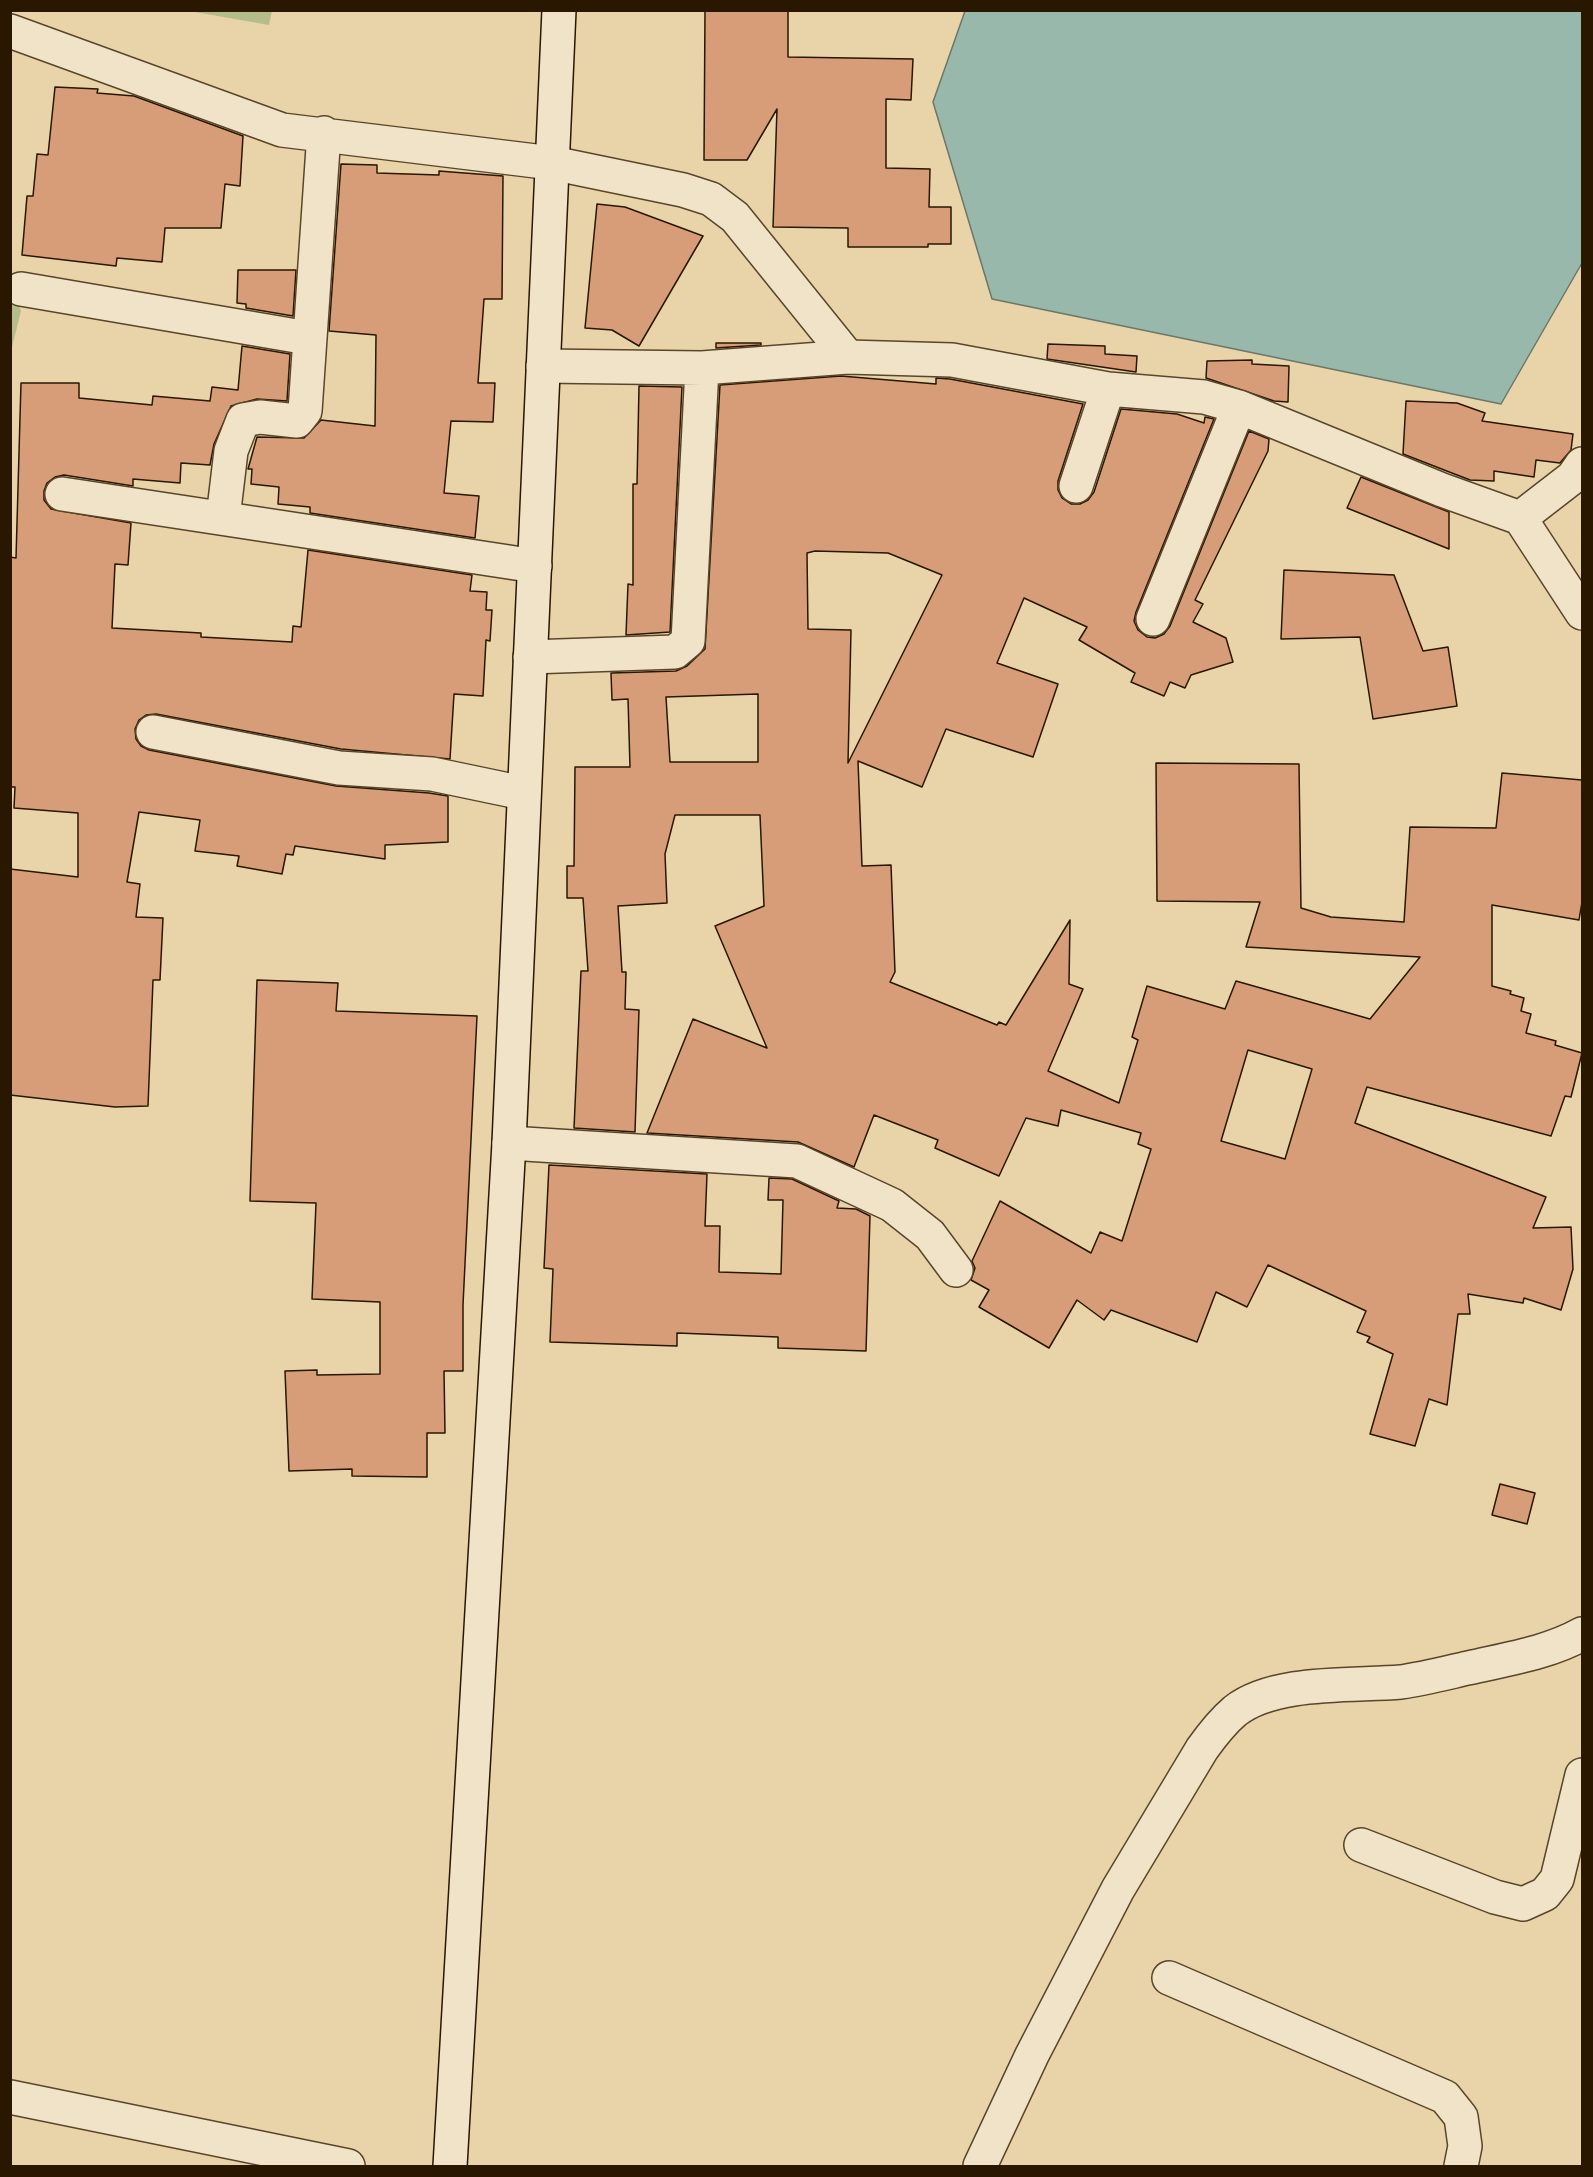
<!DOCTYPE html>
<html>
<head>
<meta charset="utf-8">
<style>
	body { margin:0 }
	#map { position:relative; width:1593px; height:2177px; overflow:hidden; background:#e9d4a9; font-family:"Old Standard TT",serif }
	canvas { display:block }
	.frame { position:absolute; inset:0; border:12px solid #291700; pointer-events:none }
</style>
</head>
<body>
<div id="map">
<canvas width="1593" height="2177"></canvas>
<div class="frame"></div>
</div>
<script>
const g = document.querySelector('canvas').getContext('2d');
g.lineJoin = 'round';
function paint(path, color) { g.fillStyle = color; g.fill(path, 'evenodd'); }
function strokePath(path, color, width, dash) { g.strokeStyle = color; g.lineWidth = width; g.lineCap = dash ? 'butt' : 'round'; g.setLineDash(dash || []); g.stroke(path); }
paint(new Path2D(`
	M189,11h83l-3,14z
	M11,285l10,26 -10,40z`), '#b4bd8a');
const water = new Path2D(`
	M965,11h617v252l-81,141 -509,-105 -59,-197z`);
paint(water, '#97b8ab');
strokePath(water, '#6b7867', 1.5);
const building = new Path2D(`
	M705,10h83v47l125,2 -2,41 -25,-1v69l44,1 -1,38h22v37h-23v3h-80v-19l-75,-1 4,-118 -30,51h-43z
	M55,87l43,2 -1,4 37,3 109,40 -3,50 -15,-2 -4,44h-56l-3,34 -45,-4 -1,8 -94,-11 5,-59h6l4,-42 11,1z
	M341,164l36,1v8l62,2v-4l64,5 -1,123h-18l-6,84h17l-2,39 -42,-1 -7,72 35,3 -4,42 -165,-25v-6l-32,-3 1,-17 -28,-3 1,-15h-4l9,-32 47,1 17,-18 54,6 1,-91 -47,-4z
	M597,204l28,3 78,29 -64,110 -27,-16 -27,-2z
	M238,270h58l-3,46 -47,-8v-4l-9,-1z
	M716,343h45v2l-45,3z
	M1048,344l57,2v8l32,2 -1,16 -89,-13z
	M242,346l48,8 -3,47 -30,-2 -26,7 -17,38 -4,21 -29,-2 -1,20 -47,-4v7l-69,-11 -9,2 -8,6 -3,8v9l7,9 80,14 -3,42 -13,-1 -3,64 89,5v4l91,5 1,-16 8,1 7,-77 164,25 -2,16 17,1 -1,18h6l-2,31 -4,-1 -3,56 -29,-2 -4,65 -109,-10 -185,-35 -10,1 -7,5 -4,9 1,10 5,7 8,4 187,36 93,7 19,3v46l-63,3v14l-90,-13 -2,9 -7,-1 -4,20 -45,-8 2,-10 -44,-5 5,-31 -61,-8 -12,70 13,2 -4,33 27,1 -3,62h-7l-5,126 -33,1 -105,-12v-226l68,8v-64l-64,-5 1,-21h-5v-230l6,1 5,-175h58v15l73,7 1,-9 57,5 2,-14 26,3z
	M1252,360v4l37,2 -1,36 -14,-1 -68,-23 1,-17z
	M841,376l95,8v-6l14,1 133,25 -25,77v9l4,8 9,6h9l8,-4 6,-8 27,-83 56,5 27,9 1,-6 9,2 -78,193 -2,9 4,9 9,7 8,1 9,-4 6,-8 79,-195 20,8 -1,12 -73,149 8,4 -10,18 33,16 7,24 -42,13 -6,13 -15,-6 -6,14 -33,-14 4,-9 -56,-33 8,-13 -63,-29 -27,65 61,21 -25,73 -87,-28 -24,58 -64,-26 4,105 29,-1 4,107 -5,10 107,43 2,-3 7,3 64,-105 -1,64 14,5 -35,82 71,32 19,-63 -6,-3 15,-51 78,23 11,-28 134,38 50,-62 -174,-10 14,-45 -103,-1 -1,-138 143,1 2,144 30,9 73,5 6,-95 86,1 6,-55 80,7v122l-3,18 -87,-15v81l19,5 -1,3 14,4 -3,13 10,3 -5,19 30,8 -1,4 27,8 -11,44 -6,-1 -14,40 -184,-49 -12,36 191,74 -13,31 38,-1 2,42 -12,41 -37,-12 -1,5 -55,-9 2,20h-12l-11,91 -18,-6 -14,47 -45,-12 23,-80 -26,-12 3,-5 -13,-5 9,-21 -98,-46 -21,42 -31,-15 -19,50 -86,-32 -7,10 -27,-20 -28,48 -70,-41 10,-17 -18,-10 4,-12 -3,-7 28,-60 91,52 9,-21 22,9 29,-92 -13,-5 3,-11 -80,-23 -3,16 -32,-8 -27,58 -64,-28 3,-8 -64,-25 -20,52 -56,-25 -151,-9 46,-114 74,29 -52,-122 49,-20 -4,-91h-85l-10,39 2,49 -49,3 4,66h4l-1,37 14,1 -4,122 -61,-4 7,-157h7l-5,-73h-16v-32h7l1,-99h55l-2,-68 -16,1 -1,-27 65,-2 11,-5 18,-17 15,-264zM815,551l73,2 54,22 -94,188 3,-133 -43,-1 -1,-76zM758,694v68h-88l-4,-65zM1248,1050l64,19 -27,90 -64,-18z
	M639,386l43,1 -12,245 -44,3 2,-51 5,1v-101h4z
	M1406,401l51,2 28,10 -3,8 91,13 -2,16 -11,13 -24,-3 -2,17 -40,-6v10l-24,-1 -67,-26z
	M1361,477l88,35v37l-102,-41z
	M1284,570l110,5 29,76 25,-4 9,59 -84,13 -13,-82 -79,2z
	M257,980l81,3 -2,28 141,5 -14,289v66h-19l1,62h-18v44l-75,-1v-7l-63,2 -4,-100 32,-1v5l63,-1v-72l-68,-3 4,-96 -66,-2z
	M549,1165l158,9 -2,52h15l-1,46 62,2 2,-74h-15l1,-22 23,1 47,22 -2,7 19,1 14,7 -4,135 -88,-3v-11l-101,-4v13l-127,-4 3,-73 -9,-1z
	M1500,1484l35,9 -8,31 -35,-9z`);
paint(building, '#d69d78');
strokePath(building, '#291700', 1.5);
const minor = new Path2D(`
	M10,31l272,99 270,33 131,27 28,9 24,18 113,140
	M21,289l287,49
	M543,366l159,2 146,-11 104,3 156,29 96,8 35,10 203,83 78,28 53,-41 9,-13
	M1076,486l32,-97
	M62,494l473,72
	M223,518l8,-67 12,-31 17,-3 37,4 8,-10 19,-278
	M1520,518l62,95
	M1153,619l86,-212
	M530,657l145,-5 13,-11 14,-273
	M153,732l186,36 93,6 91,19
	M509,1143l288,18 95,44 38,30 26,35
	M1361,1845l134,52 28,7 22,-10 12,-15 25,-104
	M1169,1978l276,119 16,20 4,29 -4,20
	M10,2097l338,69
	M980,2166l52,-111 86,-166 84,-140c10,-14 20,-27 33,-38 39,-31 118,-25 166,-29 22,-3 45,-9 67,-14 39,-9 80,-15 114,-34`);
const secondary = new Path2D(`
	M450,2166l59,-1023 50,-1133`);
strokePath(minor, '#59462a', 36);
strokePath(secondary, '#291700', 36);
strokePath(minor, '#f1e3c7', 33);
strokePath(secondary, '#f1e3c7', 33);
</script>
</body>
</html>
